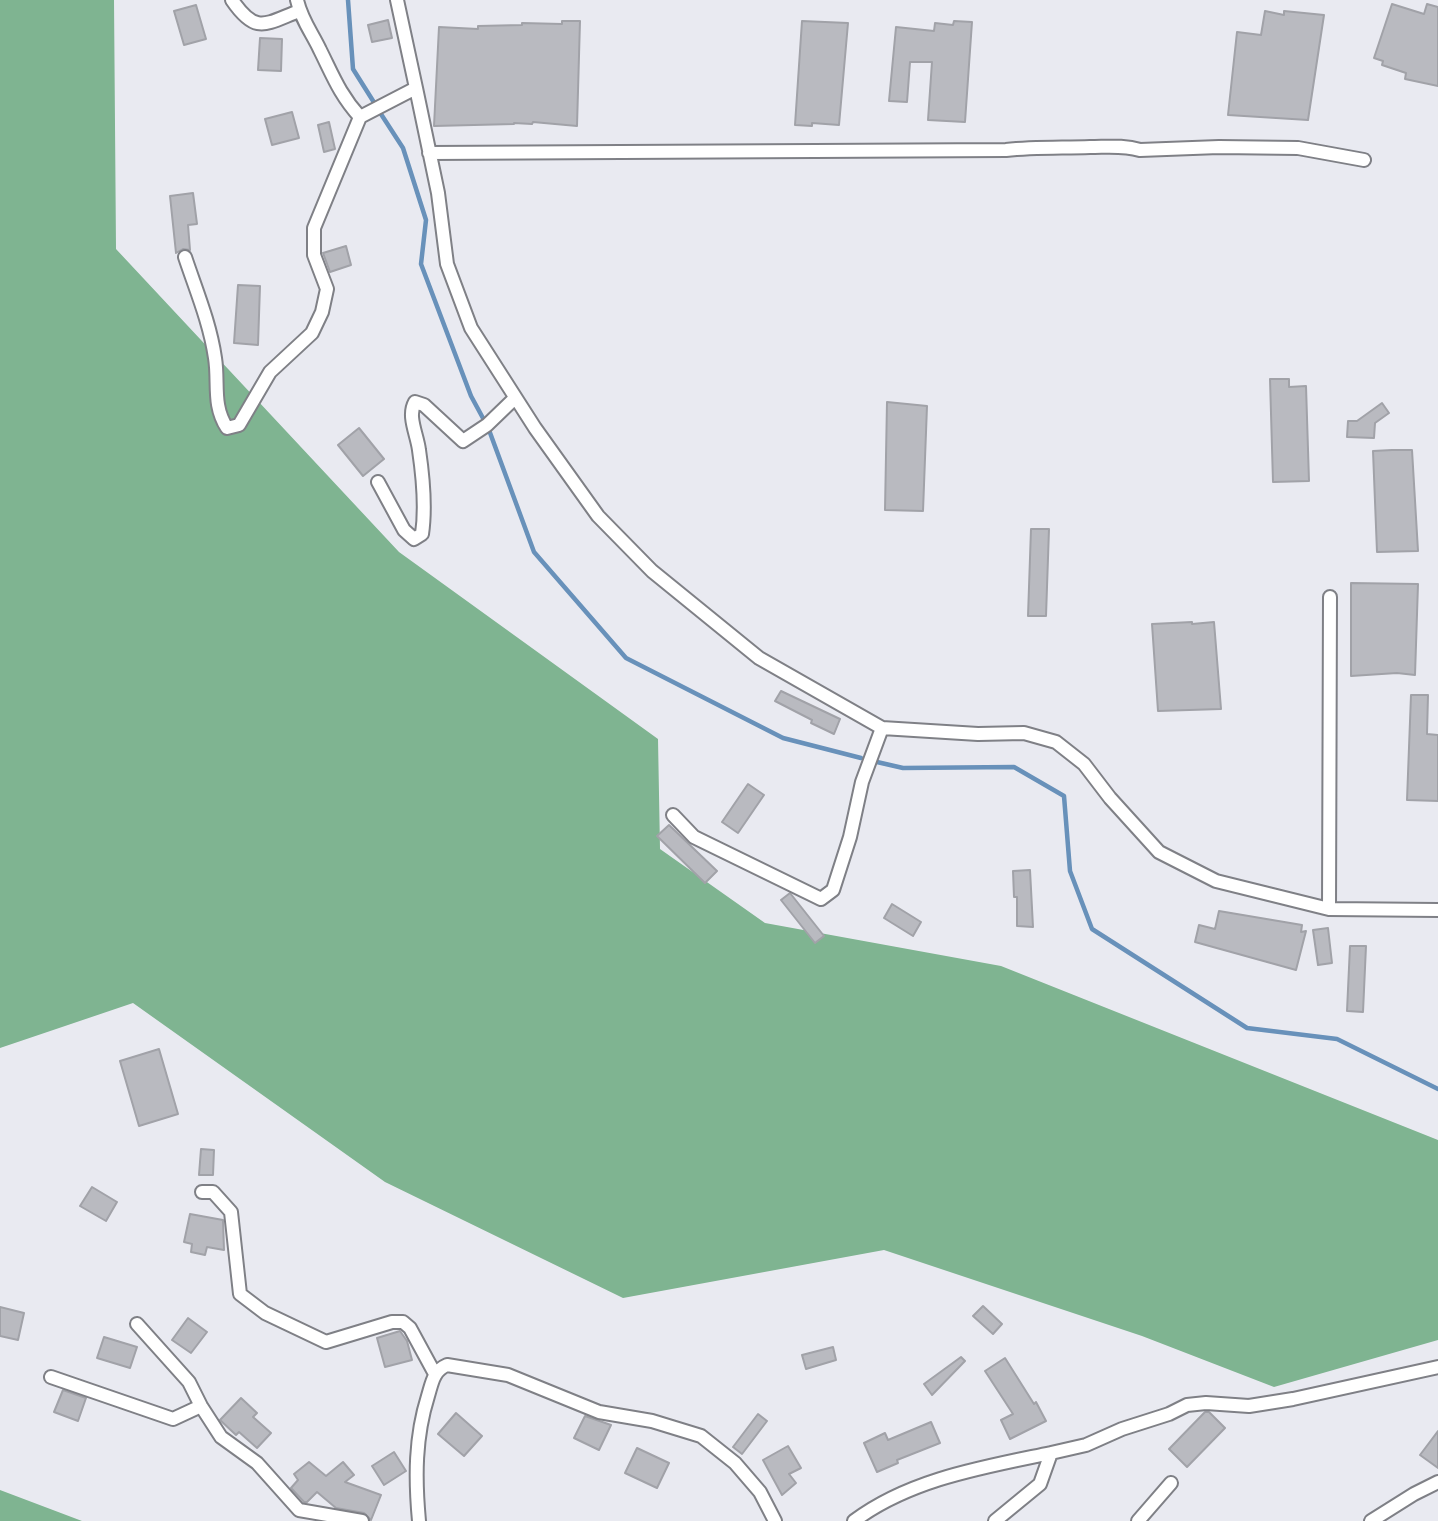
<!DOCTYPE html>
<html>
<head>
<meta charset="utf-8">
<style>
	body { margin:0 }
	canvas { display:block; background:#e9eaf1 }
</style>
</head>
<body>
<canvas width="1438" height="1521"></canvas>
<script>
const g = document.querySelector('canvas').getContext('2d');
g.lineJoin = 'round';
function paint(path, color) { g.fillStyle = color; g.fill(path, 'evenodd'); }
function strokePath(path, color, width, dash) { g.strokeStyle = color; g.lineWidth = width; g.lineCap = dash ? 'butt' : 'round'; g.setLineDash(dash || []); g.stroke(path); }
paint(new Path2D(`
	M0,0h114l2,249 283,303 259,187 2,110 105,74 236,43 437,174v200l-164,47 -132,-51 -258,-86 -261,48 -238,-116 -252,-179 -133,45z
	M0,1490l82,31h-82z`), '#7fb491');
strokePath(new Path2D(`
	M348,0l5,69 22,35
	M379,111l24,37 23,72 -5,44 50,132 13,24
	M489,430l45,122 92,106 157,80 78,20
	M877,762l26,6 111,-1 50,29 6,75 22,58 155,99 90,11 101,50`), '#6891ba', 4.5);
const building = new Path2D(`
	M1392,4l32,10 3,-10 11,3v79l-33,-7 1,-6 -24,-8 1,-4 -9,-3z
	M196,5l10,34 -22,6 -10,-34z
	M1265,11l19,4v-4l40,4 -16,105 -80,-5 9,-83 24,3z
	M388,20l4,18 -20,4 -4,-17z
	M562,21h18l-3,105 -44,-4 -1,2 -18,-1v1l-80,2 5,-99 39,2v-3l44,-1v-2l40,1z
	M802,21l46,2 -9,102 -27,-2v3l-17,-1z
	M954,21l18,1 -7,100 -37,-2 4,-58h-22l-3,40 -18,-1 7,-74 38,4 1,-8 18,2z
	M260,38l22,1 -1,32 -23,-1z
	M292,112l7,26 -27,7 -7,-26z
	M329,122l6,27 -11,3 -6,-27z
	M193,193l4,31 -9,1 2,25 -7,-1 -7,4 -6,-57z
	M346,246l5,19 -21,7 -7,-19z
	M238,285l22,1 -2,59 -24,-2z
	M1270,379h19v8l17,-1 3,95 -36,1z
	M887,402l40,4 -4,105 -38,-1z
	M1382,403l7,10 -14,10 -1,15 -27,-1 1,-16h9z
	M359,428l25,31 -21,17 -25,-31z
	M1392,450h20l6,101 -41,1 -4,-101z
	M1031,529h18l-3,87h-18z
	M1351,583l67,1 -3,91 -18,-2 -46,3z
	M1192,622v2l22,-2 7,87 -63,2 -6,-87z
	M781,691l59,28 -6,15 -23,-11 1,-3 -37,-19z
	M1411,695h17l-1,39 11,1v66l-31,-1z
	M748,784l16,11 -26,38 -16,-11z
	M669,825l48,46 -12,12 -48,-47z
	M1030,870l3,57 -16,-1v-29h-3l-1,-26z
	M790,893l34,43 -9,7 -34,-43z
	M892,904l29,18 -8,14 -29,-18z
	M1219,911l83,14 -1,7 5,-1 -10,39 -101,-28 4,-17 16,4z
	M1328,928l4,35 -14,2 -5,-35z
	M1350,946h16l-3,66 -16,-1z
	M159,1049l19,65 -39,12 -19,-65z
	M201,1149l13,1 -1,25h-14z
	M92,1187l25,15 -11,19 -26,-15z
	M190,1214l33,6 1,30 -17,-3 -2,8 -14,-3 1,-8 -8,-2z
	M983,1306l19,18 -9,10 -20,-18z
	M0,1307l24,6 -6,27 -18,-4z
	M188,1318l19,14 -16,21 -19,-13z
	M400,1331l7,10 5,19 -27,7 -8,-29z
	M104,1337l33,10 -7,21 -33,-10z
	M833,1347l3,13 -30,9 -4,-14z
	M961,1357l4,4 -33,34 -8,-11z
	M1005,1358l29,46 2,-2 10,19 -36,18 -9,-19 12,-6 -28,-43z
	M63,1390l23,8 -8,23 -24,-9z
	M241,1398l16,15 -4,4 18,16 -14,15 -18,-16 -3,3 -16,-15z
	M1205,1412h4l16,16 -38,39 -18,-18z
	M456,1413l26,23 -18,20 -26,-22z
	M758,1414l9,7 -25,33 -9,-7z
	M585,1416l26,9 -12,25 -25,-12z
	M931,1422l9,21 -43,17 1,3 -21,9 -13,-29 21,-10 3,7z
	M1438,1431v37l-18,-13z
	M788,1446l13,22 -12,6 7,9 -14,12 -19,-35z
	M637,1448l32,15 -12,25 -32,-15z
	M394,1452l12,19 -22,14 -12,-19z
	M309,1462l17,14 17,-14 11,13 -9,7 36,13 -10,25 -7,-7 -28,-5 -19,-16 -10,10h-3l-13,-14 7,-8 -4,-6z`);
paint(building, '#b9bac0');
strokePath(building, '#a1a2a8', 2);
const minor = new Path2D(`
	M232,0c24,35 33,24 67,11
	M297,0c4,19 15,33 23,50 13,26 20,45 40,67
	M416,88l22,105 9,71 24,64 64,100 63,88 54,55 107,87 123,70 96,6 46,-1 32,9 28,22 26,34 49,54 57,29 113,28 109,1
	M429,153l577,-3c28,-3 56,-2 84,-3 17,0 34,-2 50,3l79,-3 79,1 66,12
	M185,257c11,33 25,66 30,101 4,25 -3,47 12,70l12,-3 31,-53 42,-39 10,-21 5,-23 -13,-34v-27l46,-111 56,-29 -19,-88
	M378,482l26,48 10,9 8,-5c4,-27 1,-57 -3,-84 -2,-16 -12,-34 -4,-48l9,3 39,36 24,-16 28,-27
	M673,815l21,22 127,62 12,-9 17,-53 12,-55 20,-54
	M1329,909l1,-312
	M202,1192h11l18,20 9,82 25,19 61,29 66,-20h11l7,6 25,46
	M137,1324l52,58 12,24 20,31 36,26 42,47 63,11
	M51,1377l122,42 28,-13
	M1051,1453l35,-8 36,-16 47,-15 18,-9 19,-2 43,3 44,-7 145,-32
	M419,1521c-4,-43 -4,-84 9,-125 4,-13 5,-25 19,-31l61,10 91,37 53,9 49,15 34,27 25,29 15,29
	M854,1521c56,-42 130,-54 197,-68l-11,31 -45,37
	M1138,1521l33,-38
	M1371,1521l43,-27 24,-12`);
strokePath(minor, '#7f8086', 16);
strokePath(minor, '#fff', 12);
</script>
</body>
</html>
